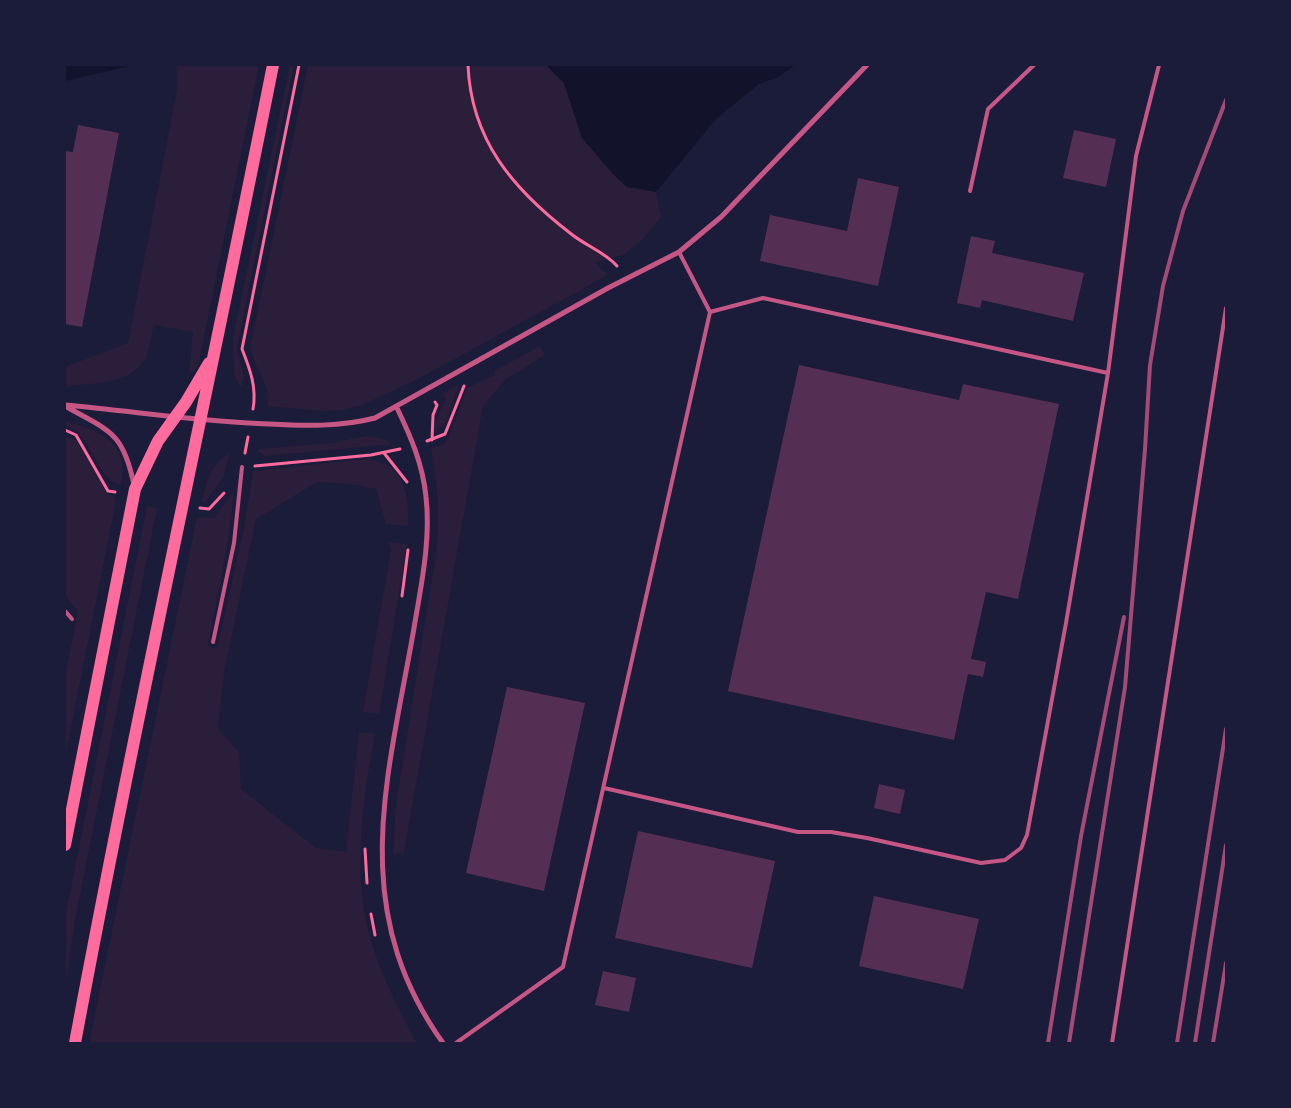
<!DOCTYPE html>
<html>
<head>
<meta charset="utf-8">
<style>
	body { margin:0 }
	#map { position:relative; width:1291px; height:1108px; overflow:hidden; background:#1b1b3a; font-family:Mulish,sans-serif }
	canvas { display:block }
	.frame { position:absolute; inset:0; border:66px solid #1b1b3a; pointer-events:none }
</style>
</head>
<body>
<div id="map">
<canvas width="1291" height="1108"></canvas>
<div class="frame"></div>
</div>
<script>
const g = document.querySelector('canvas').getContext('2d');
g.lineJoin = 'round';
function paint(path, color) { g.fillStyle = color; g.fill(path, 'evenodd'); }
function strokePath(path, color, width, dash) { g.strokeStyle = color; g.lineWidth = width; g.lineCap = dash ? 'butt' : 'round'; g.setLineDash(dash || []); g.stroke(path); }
paint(new Path2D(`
	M177,65h82l-60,297 -5,10 -5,1 4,-41 -39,-7c-3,10 -4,25 -9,34 -16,27 -53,24 -80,27v-19l63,-24 49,-253z
	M290,65h4l-57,283 7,28 -3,12 -7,-14 -1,-37z
	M308,65h238l18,18 18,55 31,36 14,13 29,5 5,25 -18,22 -18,15 -30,9 13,12 -190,104 -56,26 -19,5 -20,1 -55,-5c3,-26 -17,-38 -17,-62z
	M540,346l5,9 -39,24 -23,27 -79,446 -11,3 3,-51 40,-250c4,-40 2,-67 -5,-106l13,-4 4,-5 19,-51 28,-13 -1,-4z
	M459,384l-14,41 -11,7 1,-10 11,-23 -3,-5z
	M65,421c36,10 64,21 56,64 -28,-8 -26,-49 -56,-60z
	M65,436l11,4 31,53 7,3 2,5 -51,256v-80l13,-66 -13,-15z
	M367,436l17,3 8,5 -127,12 -6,-4v-3l71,-6z
	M229,453l-5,23 -19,26h-3c4,-20 9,-38 27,-49z
	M367,459c7,2 16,3 23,8 17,11 19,40 18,59l-22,-2 -10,-35 -26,-5 -33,-2 -61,37 -32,153 -6,57 21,23 2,37 75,59 30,4 13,-120 16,2c-11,61 -21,125 -9,186 6,35 33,93 51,123h-328l108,-526 17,1 20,-27 -6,51 -20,104 9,3 27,-121 9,-57z
	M147,506l10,2 -82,412 -10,69v-71z
	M389,542l18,2 -28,170 -16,-2 28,-162z`), '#2a1e3b');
paint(new Path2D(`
	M65,65h69l-69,16z
	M546,65h249l-17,12 -19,7 -42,34 -61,74 -29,-5 -14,-13 -31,-36 -18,-55z`), '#12122b');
paint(new Path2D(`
	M78,125l41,8 -37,194 -17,-3v-173l8,1z
	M1074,130l42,9 -10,48 -43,-9z
	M858,178l41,9 -21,99 -118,-25 10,-46 77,16z
	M971,236l24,5 -3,12 92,20 -11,48 -91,-21 -2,8 -23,-5z
	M799,365l160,35 4,-16 96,20 -41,195 -32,-7 -15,67 15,3 -3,15 -15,-3 -14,66 -226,-49z
	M507,687l78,16 -41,188 -78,-18z
	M879,784l26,6 -5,24 -26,-6z
	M638,831l137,30 -23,107 -137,-30z
	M874,896l105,23 -16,70 -104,-23z
	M603,971l33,7 -7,34 -34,-7z`), '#542f53');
strokePath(new Path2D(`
	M468,65c3,75 45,124 102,168 14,12 35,19 47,33
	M253,409c4,-21 -3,-40 -11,-60l57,-284
	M65,430l11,5 32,56 7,1
	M432,440l1,-25 4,-10 -2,-3
	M427,441l18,-7 19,-48
	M245,453l3,-16
	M384,453l23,29
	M255,466l116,-11 29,-6
	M200,508l9,1 15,-16
	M402,596l6,-46
	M365,849l2,34
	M371,914l4,21`), '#ff6b9d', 3);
strokePath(new Path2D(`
	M970,191l18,-82 46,-44
	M679,252l31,60 53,-14 345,75
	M65,611l7,8
	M213,642l21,-99 8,-76
	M604,788l194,44h33l36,6 114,25 24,-3 16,-12 6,-13 39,-212 42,-250 28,-217 23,-91
	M456,1043l107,-76 147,-655
	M1112,1043l114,-735`), '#c65784', 4);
strokePath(new Path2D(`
	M65,405c68,6 136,17 204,19 36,2 71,3 106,-6l233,-130 71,-36 42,-35 146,-152
	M65,406c44,25 58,25 69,79
	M397,408c14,29 26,57 29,89 5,43 -5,89 -12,131 -26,150 -68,279 29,415`), '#c65784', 5);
strokePath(new Path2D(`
	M65,845l70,-356 23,-48 28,-39 23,-39
	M75,1043c61,-327 133,-652 198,-978`), '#ff6b9d', 12);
strokePath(new Path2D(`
	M1048,1043l33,-207 43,-219
	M1069,1043l56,-356 20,-238 5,-84 13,-79 20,-75 43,-111
	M1177,1043l49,-314
	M1195,1043l31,-198
	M1213,1043l13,-80`), '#a44b75', 4);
</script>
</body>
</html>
